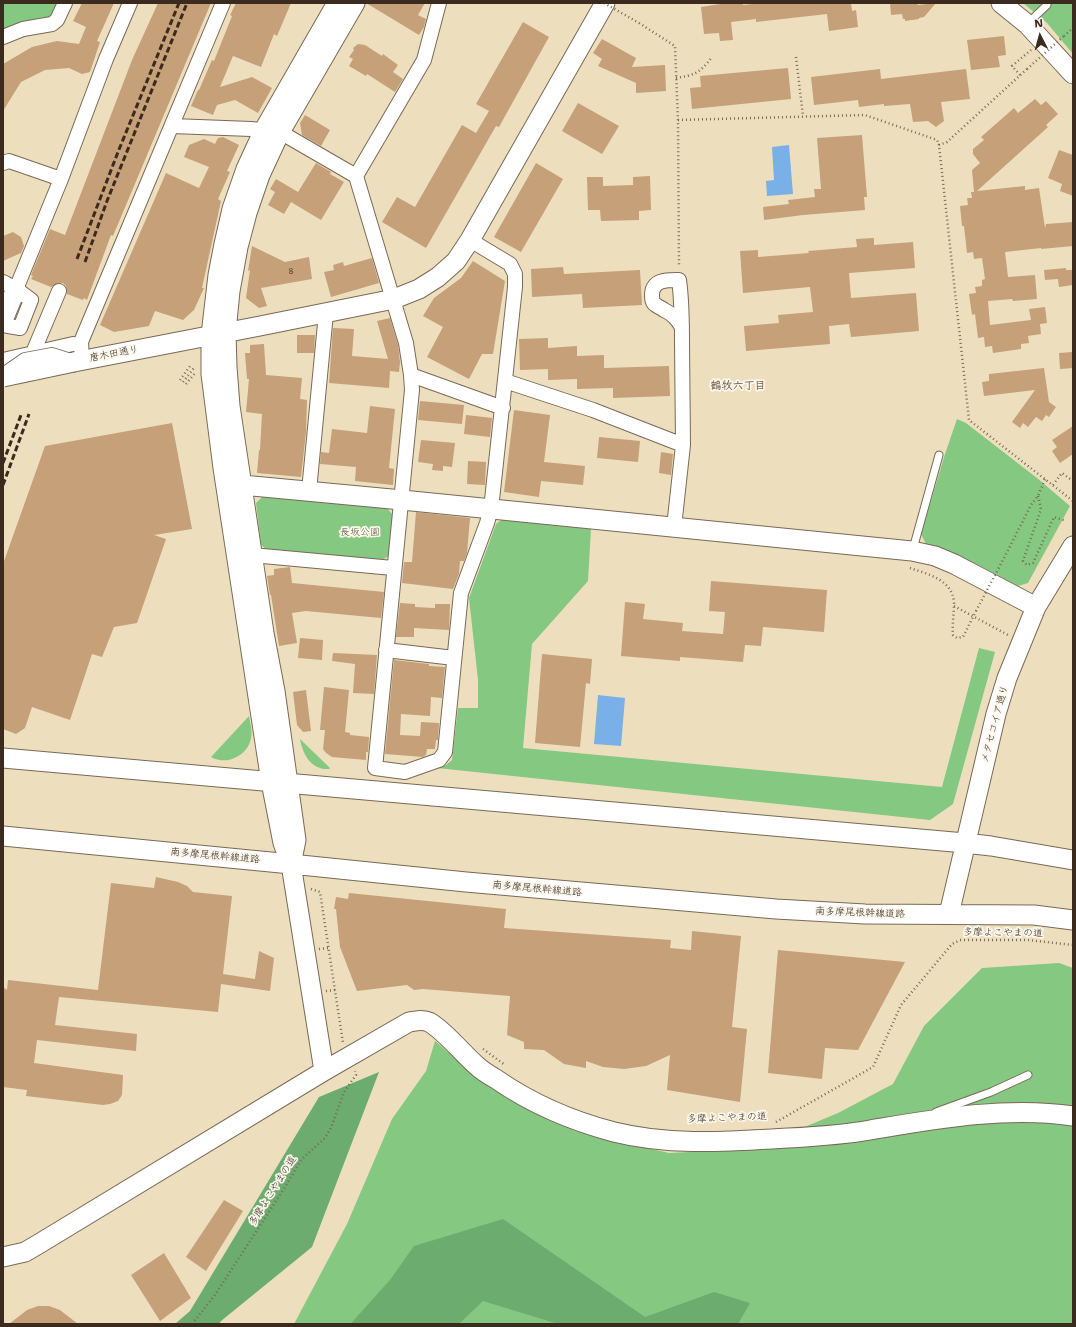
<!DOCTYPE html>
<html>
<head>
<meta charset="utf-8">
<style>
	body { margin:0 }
	#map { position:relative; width:1076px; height:1327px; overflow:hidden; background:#eddfbe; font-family:"Shantell Sans",sans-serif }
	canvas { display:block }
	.frame { position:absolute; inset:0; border:4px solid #3b2a1e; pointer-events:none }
	.north { position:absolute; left:1020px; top:16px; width:40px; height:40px; -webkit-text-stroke:3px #fbf7ec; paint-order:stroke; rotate:354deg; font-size:11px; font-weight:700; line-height:16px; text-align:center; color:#3b2a1e }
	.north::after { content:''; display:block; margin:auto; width:14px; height:18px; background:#3b2a1e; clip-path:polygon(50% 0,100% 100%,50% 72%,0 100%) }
</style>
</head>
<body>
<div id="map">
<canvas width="1076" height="1327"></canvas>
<div class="frame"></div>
<div class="north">N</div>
</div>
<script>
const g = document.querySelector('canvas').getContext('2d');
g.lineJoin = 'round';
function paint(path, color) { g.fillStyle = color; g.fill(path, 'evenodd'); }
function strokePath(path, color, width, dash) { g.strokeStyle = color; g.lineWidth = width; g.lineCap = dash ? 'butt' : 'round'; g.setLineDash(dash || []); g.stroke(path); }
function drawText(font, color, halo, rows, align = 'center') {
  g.font = font + ' "Shantell Sans","Klee One",sans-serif'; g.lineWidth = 3.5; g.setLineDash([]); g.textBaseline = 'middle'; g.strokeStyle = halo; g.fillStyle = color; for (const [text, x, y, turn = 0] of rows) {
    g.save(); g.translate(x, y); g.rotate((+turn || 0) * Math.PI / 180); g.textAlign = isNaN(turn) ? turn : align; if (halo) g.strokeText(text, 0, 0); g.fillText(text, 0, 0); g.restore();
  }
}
paint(new Path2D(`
	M3,3h55l-6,12 -3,2 -25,4 -21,8z
	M1023,3h50v51l-26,-31z
	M957,419l9,4 71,55 33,28 -42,77 -10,3c-30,-16 -59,-33 -92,-42l-5,-10 24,-80z
	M263,496l123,11 7,8 -4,41 -9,5 -113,-11 -6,-5 -5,-42z
	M504,518l87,11 -3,52 -56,63 -9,104 419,39 37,-139 16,4 -42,152 -23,16 -493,-52 9,-3 6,-5 6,-52h20v-28l-9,-82 27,-74z
	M249,716c1,7 4,15 2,22 -3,18 -25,28 -40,19z
	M300,739l30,29 -1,1c-18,1 -26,-14 -29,-30z
	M1059,963l14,5v356h-779l53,-100 45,-105 34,-48 9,-30 43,37 97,53 94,22 83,-4 86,-36 55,-29 31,-58 58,-58z`), '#85c881');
paint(new Path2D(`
	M379,1072l-67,175 -91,74 -2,3h-44l15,-13 129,-214z
	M503,1219l142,98 69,-25 36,11 -12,21h-180l-75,-23 -24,23h-108l2,-3 37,-41 24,-34z`), '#6cac6f');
paint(new Path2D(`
	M789,145l4,49 -26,2 -1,-15 8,-1 -2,-33z
	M598,695l27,3 -4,48 -27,-2z`), '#79b0e8');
paint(new Path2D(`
	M82,3h32l-17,38 3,1 -10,30 -8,2 -13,-6 -24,2 -24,12 -18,29v-47l29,-17 25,-6 22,3 7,-17 -13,-6z
	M158,3h53l-98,233 -2,-1 -24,65 -3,-2 -1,2 -16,-6 -1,-8 -3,-3h-5l-7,4 -20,-8 2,-3 -2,-1 19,-46 15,6 67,-175z
	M236,3h55l-14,33 -3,-2 -13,33 -28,-11 -13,31 32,-10 20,11 -14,25 -23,-13 -18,5 -4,10 -22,-9 7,-16h1l13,-30 2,1 18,-45 -2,-1z
	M366,3h59l-7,12 8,4 -2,8 -5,8z
	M727,3h16v2l19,-2h89l1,8 4,-1 2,17 -29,4 -2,-17 -71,8v-3l-25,3 2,18 -13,1 -1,-8 -15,1 -3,-27z
	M890,3h27l1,2 18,-2 -12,14 -5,1v1l-14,2v-2h-2l-1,-5 -11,1z
	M523,22l26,15 -50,90 -3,-1 -70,122 -44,-26 15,-25 18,10 47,-82 14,8 13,-22 -13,-7z
	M1004,36l2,19 -8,1 2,11 -29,3 -4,-30z
	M602,39l34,19 -4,9 33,-2 1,26 -30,2v-10l-38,-17 4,-7 -9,-6z
	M358,44l7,1 17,11 1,-2 15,11 -5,7 10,7 -8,13 -28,-18 -1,2 -17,-10 4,-7 -4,-2 5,-7 -1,-2z
	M788,68l3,31 -99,10 -2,-21 11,-1 -1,-11z
	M880,69l1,10 85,-10 4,30 -29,3 3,19 -8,6 -8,-6 -15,1 -3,-18 -26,2v-2l-25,3 -1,-7 -44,5 -3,-28z
	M1035,99l6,6 5,-4 12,13 -12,11 2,2 -71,64 48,-5v4l14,-2 6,40 1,-4 27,-2v24l-32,3v-1l-36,4 3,25 27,-2 2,24 -24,2 -1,-2 -24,2 2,24 41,-5 -2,-11 16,-2 2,16 -7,1 1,10 -13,2 1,7 -8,1v5l-28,4 -1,-7 -7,1 -1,-10 -6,1 -3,-24 -3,1 -3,-21 7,-1 -1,-6 7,-1v-6l3,-1 -3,-21 -8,1 -1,-7 -6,1 -3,-27h-2l-2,-20 8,-1 -1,-7h5l-1,-6h3l-2,-22 8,-7 -7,-9v-5l11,-9 -3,-3 33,-29 4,5z
	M578,103l41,23 -17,28 -40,-23z
	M305,115l25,15 -9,16 -19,-11 -2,-12z
	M862,135l5,62h-3l1,13 -62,5 -39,5 -1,-13 26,-3 -1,-4 27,-3 -1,-8h7l-4,-51z
	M223,137l16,8 -12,26 3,1 -12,27 3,2 -19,87h2l-10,22 -11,10 -28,-9 -6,15 -35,6 -14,-7 66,-152 33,15 10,-21 -25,-10 5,-12 15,-6 11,5 3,-6z
	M1059,150l14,5v41l-13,-5 2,-7 -14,-6z
	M316,163l15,9 -1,2 14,8 -23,38 -30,-18 -7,12 -16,-9 7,-13 -5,-3 6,-10 22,13z
	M536,163l27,16 -42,73 -27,-15z
	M650,176l1,34 -12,1v9l-38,1 -1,-11h-12l-1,-33h16v9l30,-1v-8z
	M13,232l8,5 3,9 -3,7 -18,8v-25z
	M874,238v7l39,-3 2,26 -66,5 2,25 65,-5 3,38 -68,6 -2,-13 -20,2 1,18 -84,7 -2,-25 35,-3 -1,-8 35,-3 -3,-25 -67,6 -3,-42 18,-1v7l51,-4 -1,-2 49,-4 -1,-8z
	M252,246l33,16 24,-5 3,22 -51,9 6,18 -8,2 -13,-10 4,-28 -2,1z
	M372,258l7,25 -48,14 -7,-25 10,-2 -1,-5 10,-3 1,4z
	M473,261l32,20 -12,73h-11l-13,25 -42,-22 16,-30 -20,-11 11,-18 27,-20z
	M563,267l1,7 76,-4 2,35 -59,3 -1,-14 -50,3 -1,-28z
	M1066,268v2h7v15l-14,2 -1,-8 -13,1 -1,-10z
	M390,318l8,27 2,17 -1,10 -9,-1 -1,17 -60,-5 4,-55 21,1 -2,27 36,3 -11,-38z
	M297,335h18l-1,18h-17z
	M548,338v10l29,-2v10l27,-1v13l65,-2 1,30 -57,2v-10l-36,1v-10l-29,1v-11l-28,1 -1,-31z
	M264,344l2,31 36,3 -2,21 7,1 -1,32 -5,45 -44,-4 2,-23h1l2,-36 -16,-2 3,-33h-2l-2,-26h5v-8z
	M1073,352v16l-13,1 -1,-16z
	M1044,368l5,34 7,5 -7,10 -3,-2 -4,6 -6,-4 -8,10 -5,-4 -3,5 -8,-6 23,-32 -51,6 -2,-14 7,-1v-7z
	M420,401l44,4 -2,19 -44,-4z
	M370,406l25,3 -6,59 5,1 -1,16 -38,-4 1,-14 -36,-3 1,-12 8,1 3,-24 35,4z
	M514,410l36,5 -6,47 41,4 -2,19 -42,-4 -2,16 -35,-5z
	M466,415l26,3 -2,19 -26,-3z
	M172,423l20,106 -38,6 12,4 -29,84 -23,4 -12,30 -10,-3 -22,66 -38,-13 -7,21 -9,6 -13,-5v-165l42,-118z
	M1073,426v28l-13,9 -8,-12 5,-4 -5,-7z
	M599,437l41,4 -2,21 -41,-4z
	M421,440l34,3 -3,24 -9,-1v5l-11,-1 1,-6 -15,-2z
	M661,452l12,2 -2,21 -12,-2z
	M468,461l18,1 -1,23 -18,-1z
	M416,512l54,6 -3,35 -3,8h-4l-1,13 -6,15 -51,-6 2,-21h8z
	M290,567l2,16 92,9 -3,26 -75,-7 -14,2 5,30 -18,3 -8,-51h-1l-3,-19 7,-1v-6z
	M711,581l116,9 -3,42 -61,-5 -2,19 -16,-1 -2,17 -63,-5v4l-59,-5 4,-54 20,2 -2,15 40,4 -1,8 41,3 2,-22 -16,-1z
	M400,603l15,1v3l20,1v-4h15l-1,26 -35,-2v9h-18z
	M300,638l23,2 -1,20 -24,-2z
	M333,653l44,2 -3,39 -21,-1 2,-29 -23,-3z
	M542,654l50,5 -2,25 -4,-1 -6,64 -45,-4z
	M394,660l35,4v2l16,1 -3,31 -11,-1 -1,19 -29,-2 -1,21 20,1 1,-14 18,1 -1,17h-2l-1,9h-8l-1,6 -3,2 -38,-3z
	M324,687l25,3 -4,42 5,1v2l19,2 -1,15h-2v8l-34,-3 -6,-4 -3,-4 2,-19h-5z
	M306,690l5,41 -8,1 -6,-7 -4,-33z
	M156,877l22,5 9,4 6,6 39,4 -9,78 32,5 4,-28 15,7 -4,33 -49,-7 -3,28 -159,-15 -4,28 82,9 -1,17 -99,-11 -3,23 89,12 -1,20 -4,6 -8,3 -7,1 -77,-9 1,-6 -24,-3v-100l4,3 1,-10 90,10 13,-107 43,5z
	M349,893l157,16 -2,19 167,12 -1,8 21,2 1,-19 49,5 -9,91 15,2 -7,73 -73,-12 3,-35 -24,11 -22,3 -21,-2 -17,-6v7l-22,-4 -20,-14 -20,-1v-7l-17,-7 3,-39 -87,-7 -9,1 -7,-5 -50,6 -17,-44 -4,-38h-2l2,-12 12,2z
	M778,950l127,12 -47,88 -33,-2 -3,31 -54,-6z
	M224,1200l19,11 -37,60 -20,-14z
	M164,1253l27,45 -31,23 -29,-46z
	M38,1306h11l11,4 18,14h-69l18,-14z`), '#c5a078');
const lane = new Path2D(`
	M1027,24l20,-19v-2
	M913,549l26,-94
	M936,1112l55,-20 37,-17`);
const street = new Path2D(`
	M439,3l-15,57 -68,116 50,167 5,32 1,15 -37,378 30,4 34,-12 6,-8 16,-159 26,-70 4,-14 24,-222v-13l-5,-10 -40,-24
	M3,37l20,-8 29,-5 5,-4 8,-17
	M172,126l79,3 29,3 76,44
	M3,163l6,-2 52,18
	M3,282l13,7 15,11 -11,28 -17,-3
	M16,289l45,-110 45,-120 24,-56
	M32,355l27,-64
	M3,360l70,-16
	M82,360l-1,-18 2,-5 140,-334
	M411,375l92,33
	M505,381l88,29 90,35
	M309,491l17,-178
	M674,527l9,-82 -1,-102c0,-21 0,-42 -3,-63 -11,0 -26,-1 -27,14 0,4 0,9 4,11 2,2 6,3 8,5 9,4 13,9 18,17
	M252,555l141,13
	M386,650l68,8`);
const secondary = new Path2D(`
	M1001,3l26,21 46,50
	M3,320l13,-31
	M74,362l186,-36 134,-27 25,-10 19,-12 18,-16 14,-21 135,-237
	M242,485l160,15 510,51 23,5 19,8 82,43
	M3,758l962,85 26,3 82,14
	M3,836l288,28 175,18 310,27 89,5 169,1 39,5
	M292,860l4,-20 -21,-149 -11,-58 -34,-227 -3,-39 -1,-35 4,-41 8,-44 9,-34 13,-38 20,-43 75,-129
	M949,914l47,-200 11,-36 29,-71 37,-61
	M324,1071l-33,-207 -8,-21 -12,-61 -48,-314 -12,-94v-39l7,-60 6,-31 8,-35 14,-40 18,-39 73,-127
	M3,1257l22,-5 12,-7 287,-174 85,-49c6,-1 14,-3 20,0 15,8 34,32 47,43 6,6 13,10 20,14 36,25 76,42 118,53 52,13 105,10 158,7 33,-2 66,-3 98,-9 66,-11 136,-24 203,-14`);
strokePath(lane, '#796956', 9);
strokePath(street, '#796956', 16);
strokePath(secondary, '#796956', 21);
strokePath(new Path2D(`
	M639,23l36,23 3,74 1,147
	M1064,36l9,-8
	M796,57l7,59
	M1027,69l-80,73 -8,3 30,275 104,81
	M1020,75l-8,-9 19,-16
	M676,78c19,-3 24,-5 36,-21
	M678,120l187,-5 72,25 2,5
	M180,380l10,-14
	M183,382l11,-14
	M186,384l10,-12
	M1053,485l9,-12 11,8
	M1038,496l3,13 -18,52 4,4 6,-2 21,-46 12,4
	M1004,558l27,-53 7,-9 7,-17
	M910,568c18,6 43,12 44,35 0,11 -2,22 -1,32l4,3 6,-1 13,-26
	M954,606l54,29
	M311,889l9,3 23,151
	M319,949l10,-1
	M326,991l9,-1
	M483,1049l22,16
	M776,1122l97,-55 28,-62 51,-61 8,-4h68l45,5
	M192,1324l23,-29 72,-111 14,-24 24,-22 6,-10 13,-36 12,-17 -1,-4`), '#796956', 2.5, [1, 3]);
strokePath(lane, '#fff', 7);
strokePath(street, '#fff', 14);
strokePath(secondary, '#fff', 19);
strokePath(new Path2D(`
	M77,259l41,-107 61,-149
	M85,262l22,-61 80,-198
	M3,463l18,-48
	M3,485l26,-71`), '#3b2a1e', 3, [6, 3]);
const streetBridge = new Path2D(`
	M5,374l20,-14 27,-5 22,7`);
const secondaryBridge = new Path2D(`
	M3,377l71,-15`);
strokePath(streetBridge, '#796956', 16, []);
strokePath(secondaryBridge, '#796956', 21, []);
strokePath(new Path2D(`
	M604,3l35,20
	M1027,69l37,-33
	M976,611l28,-53`), '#796956', 2.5, [1, 3]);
strokePath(streetBridge, '#fff', 14);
strokePath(secondaryBridge, '#fff', 19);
drawText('8px', '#5e4834', null, [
	["8",291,272]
]);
drawText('10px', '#3b2a1e', '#fbf7ec', [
	["唐木田通り",114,354,-11],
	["メタセコイア通り",995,724,-75],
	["南多摩尾根幹線道路",215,856,5],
	["南多摩尾根幹線道路",537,889,5],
	["南多摩尾根幹線道路",860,913,2],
	["多摩よこやまの道",1003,933,1],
	["多摩よこやまの道",727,1118,-2],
	["多摩よこやまの道",273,1191,-58]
]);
drawText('10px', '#51593c', '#fbf7ec', [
	["長坂公園",360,532]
]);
drawText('bold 11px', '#6b533e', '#fbf7ec', [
	["鶴牧六丁目",738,386]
]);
</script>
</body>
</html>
